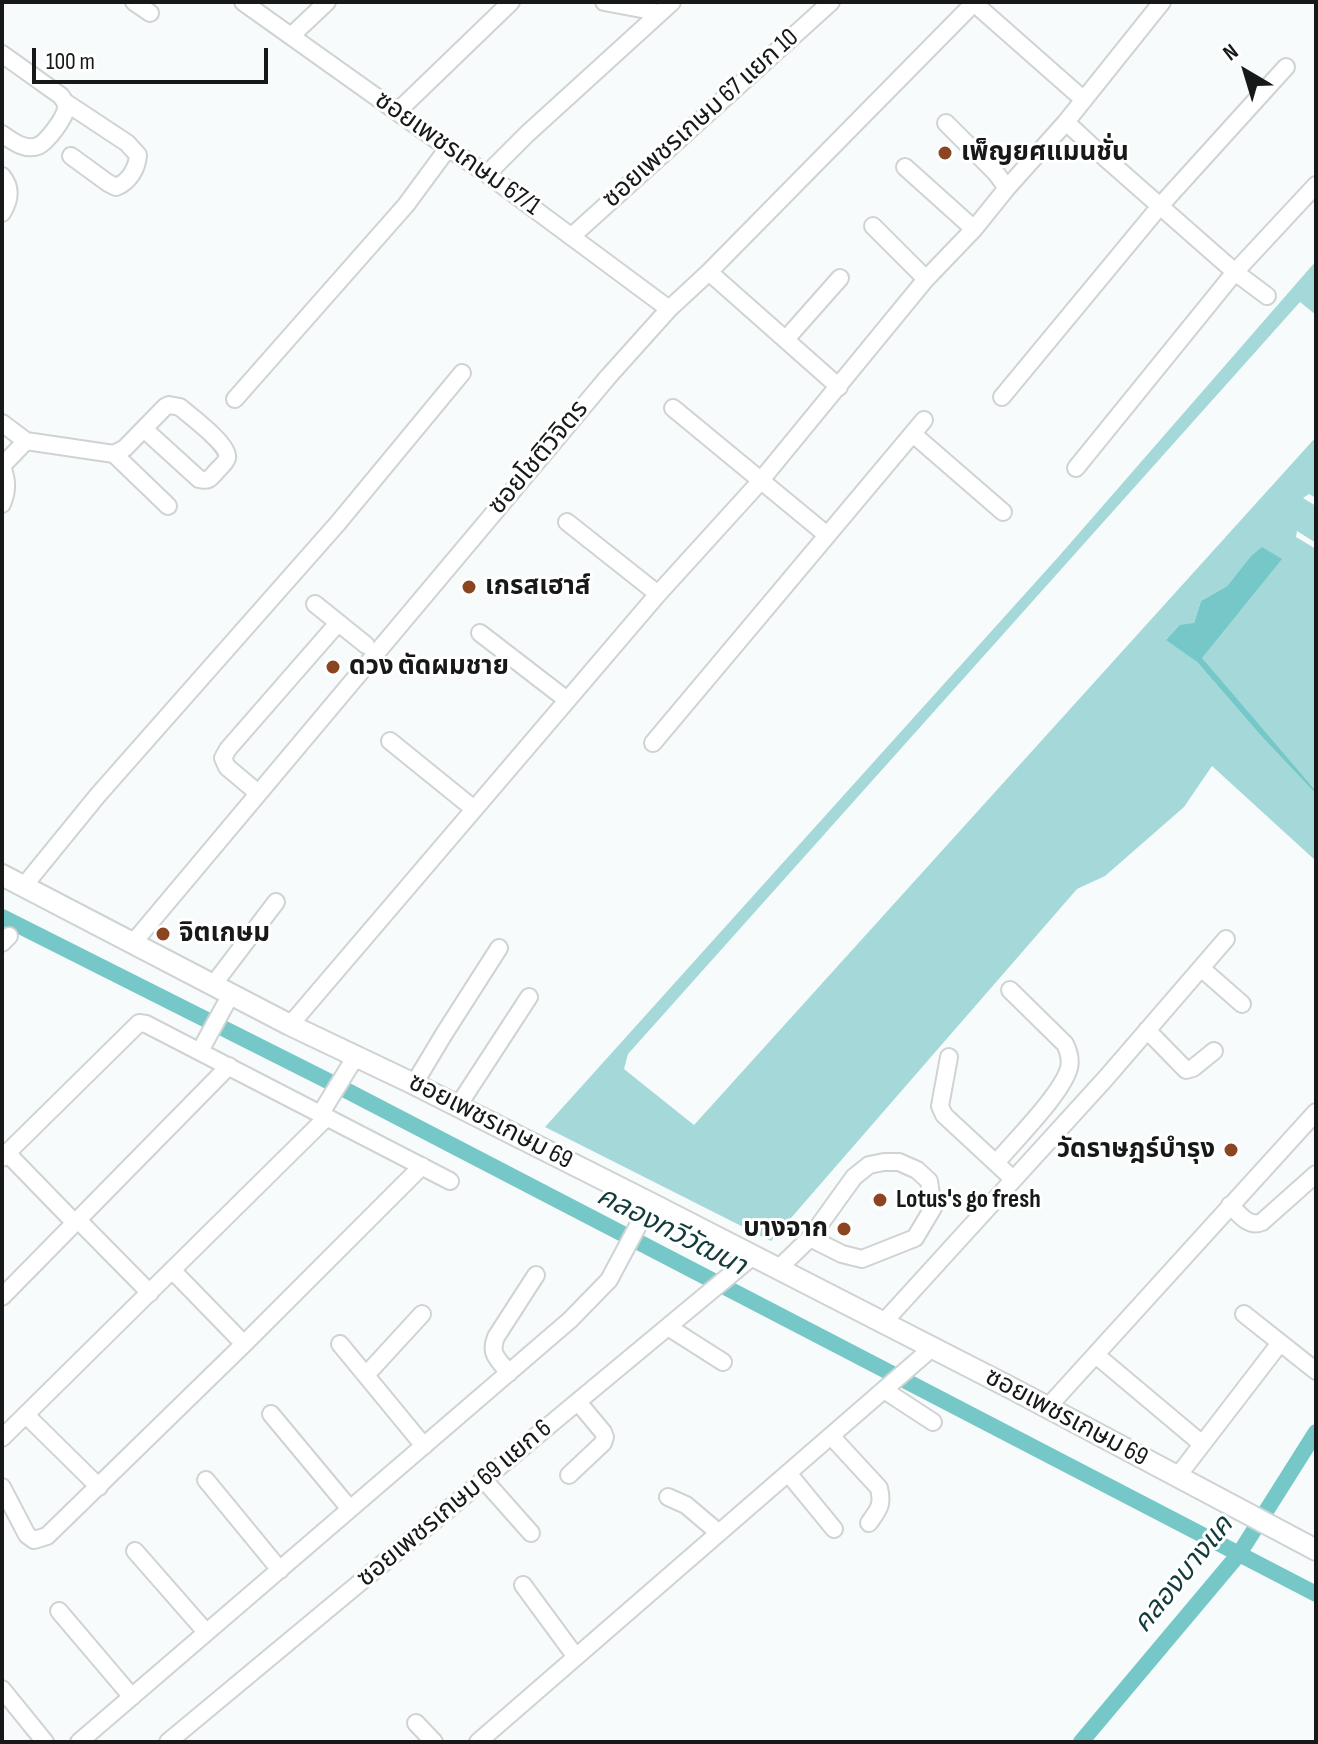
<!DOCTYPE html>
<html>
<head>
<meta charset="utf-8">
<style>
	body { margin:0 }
	#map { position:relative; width:1318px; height:1744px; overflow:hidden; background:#f7fbfb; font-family:"Sofia Sans Condensed",sans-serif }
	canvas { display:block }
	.frame { position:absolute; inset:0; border:4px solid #171818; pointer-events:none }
	.north { position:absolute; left:1206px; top:32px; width:80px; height:80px; -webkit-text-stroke:6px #fff; paint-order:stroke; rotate:322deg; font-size:22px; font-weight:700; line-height:32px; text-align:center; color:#171818 }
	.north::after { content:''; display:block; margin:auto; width:28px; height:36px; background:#171818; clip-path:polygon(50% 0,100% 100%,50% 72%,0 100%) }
	.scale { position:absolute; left:32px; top:48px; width:236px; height:36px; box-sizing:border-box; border:4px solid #171818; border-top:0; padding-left:10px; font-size:24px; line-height:28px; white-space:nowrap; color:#171818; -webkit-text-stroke:6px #fff; paint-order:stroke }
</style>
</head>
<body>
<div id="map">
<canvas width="1318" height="1744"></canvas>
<div class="frame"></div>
<div class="north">N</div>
<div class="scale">100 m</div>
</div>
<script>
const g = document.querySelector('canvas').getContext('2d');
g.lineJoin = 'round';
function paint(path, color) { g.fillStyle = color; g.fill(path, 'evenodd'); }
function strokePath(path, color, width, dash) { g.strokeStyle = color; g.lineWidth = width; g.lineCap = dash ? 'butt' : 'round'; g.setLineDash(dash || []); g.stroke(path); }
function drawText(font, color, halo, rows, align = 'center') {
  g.font = font + ' "Sofia Sans Condensed","Noto Sans Thai",sans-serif'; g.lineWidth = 6; g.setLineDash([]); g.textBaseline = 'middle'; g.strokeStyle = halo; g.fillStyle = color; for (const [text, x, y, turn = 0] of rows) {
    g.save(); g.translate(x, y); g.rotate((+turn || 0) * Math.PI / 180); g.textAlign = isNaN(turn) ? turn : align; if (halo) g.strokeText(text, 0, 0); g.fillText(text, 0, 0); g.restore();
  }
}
paint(new Path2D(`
	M1316,261v54l-16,-13 -672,752 -4,15 70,56 622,-688v61l-7,-4 -6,4 13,8v37l-19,-12 -1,6 20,12v242l-115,-133 80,-99 -31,-2 -23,29 -26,15 -7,22 -28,16 31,23 65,75 54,57v67l-104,-95 -28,41 -79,69 -28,13 -306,352 -226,-114 515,-572z`), '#a5d9d9');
paint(new Path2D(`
	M1262,547l20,12 -80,99 114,133v3l-54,-57 -65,-75 -31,-22 14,-15 14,-2 7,-22 26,-15 23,-29z`), '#76c8c8');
strokePath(new Path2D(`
	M2,917l334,168 980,509
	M1081,1742l158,-188 77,-122`), '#76c8c8', 16);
const minor = new Path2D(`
	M134,2l16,11
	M243,2l205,146 39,26 182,135
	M604,2l48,9
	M974,3l110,97
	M291,36l36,-34
	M2,54l59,42c4,6 5,6 5,12 -1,10 -19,34 -28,38 -13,5 -26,-5 -36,-12
	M65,102l62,41 11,12c-1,14 -9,27 -22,32l-8,-4 -37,-27
	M397,112l114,-110
	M1066,122l29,27 140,123 32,24
	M946,123l50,50 11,15
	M905,167l69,62
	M487,174l40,-40 145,-132
	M2,176c10,12 8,24 0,37
	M873,226l53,53
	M572,236l259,-234
	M709,272l130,115
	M786,339l54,-61
	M1002,397l158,-191 126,-139
	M235,399l171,-194 42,-57
	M673,408l154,127
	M2,423l24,18 -24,25c5,14 6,24 0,38
	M913,434l90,78
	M26,441l88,13 11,-6 40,-41 4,-2 11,2c10,9 50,38 47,51 -1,5 -9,11 -12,15 -6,7 -8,8 -16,6l-55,-50
	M114,454l54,52
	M1076,468l159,-196 81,-87
	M567,522l91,72
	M315,604l51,41
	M480,633l87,67
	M390,741l84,68
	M653,743l271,-323
	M258,793l-31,-26 -4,-9 5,-9 110,-126
	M23,887l75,-92 240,-272 124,-150
	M2,943l7,-7
	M133,943l475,-566 61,-68 40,-37 266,-270
	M1201,968l41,36
	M213,985l63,-83
	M290,1025l368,-431 99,-109 169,-206 48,-50 33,-41 59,-66 96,-120
	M1147,1030l39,40 7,-2 21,-17
	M200,1051l31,-57
	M949,1057l-9,49 4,9 69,64
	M414,1084l30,-50 55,-86
	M458,1106l71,-109
	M321,1113l35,-57
	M7,1153l68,70
	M2,1158l137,-135 7,1 304,157
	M996,1163c18,-22 66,-69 73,-95 2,-9 0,-16 -4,-24l-55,-54
	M1230,1205c9,9 19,23 32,17l54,-48
	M78,1220l72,73
	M778,1269l32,-31 44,-61 15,-12 15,-3h15l18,8 12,11 4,27 -18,30 -53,21 -20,-5 -32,-16
	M172,1270l72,74
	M2,1297l227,-231
	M1244,1314l72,57
	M883,1323l223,-245 120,-139
	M668,1327l55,35
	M340,1344l84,102
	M1096,1355l106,89
	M509,1373c-11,-14 -20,-19 -13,-36l40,-62
	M366,1375l56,-61
	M884,1390l49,32
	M1047,1408l269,-296
	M271,1414l79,95
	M26,1415l73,72
	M831,1436l48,52c4,17 0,21 -10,35
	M2,1438l325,-321
	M788,1473l46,56
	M569,1475l34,-32 2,-6 -2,-5 -25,-30
	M1177,1477l103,-134
	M206,1480l74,90
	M484,1480l47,53
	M2,1487l25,48 7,5 13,-4 197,-192 178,-178
	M668,1497l18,8 33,28
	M135,1551l71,81
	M523,1585l53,72
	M59,1611l73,86
	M2,1689l43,53
	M416,1723l18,19
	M79,1742l491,-422 39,-40 41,-77
	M168,1742l585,-486
	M478,1742l454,-394`);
const major = new Path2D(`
	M2,875l288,150 124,59 236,119 363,186 303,161`);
strokePath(minor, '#cfd3d3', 20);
strokePath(major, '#cfd3d3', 24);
strokePath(minor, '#fff', 16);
strokePath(major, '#fff', 20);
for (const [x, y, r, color] of [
	[945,153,8,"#8c4521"],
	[469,587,8,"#8c4521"],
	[333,667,8,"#8c4521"],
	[163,934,8,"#8c4521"],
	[1231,1150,8,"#8c4521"],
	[880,1200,8,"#8c4521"],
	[844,1229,8,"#8c4521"]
]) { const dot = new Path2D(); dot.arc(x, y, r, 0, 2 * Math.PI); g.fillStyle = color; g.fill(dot); strokePath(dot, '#fff', 3); }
drawText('26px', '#171818', '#fff', [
	["ซอยเพชรเกษม 67 แยก 10",701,119,-42],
	["ซอยเพชรเกษม 67/1",457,154,35],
	["ซอยโชติวิจิตร",539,458,-50],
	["ซอยเพชรเกษม 69",490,1122,27],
	["ซอยเพชรเกษม 69",1066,1418,28],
	["ซอยเพชรเกษม 69 แยก 6",455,1504,-40]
]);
drawText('bold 26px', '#171818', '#fff', [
	["เพ็ญยศแมนชั่น",961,153],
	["เกรสเฮาส์",485,587],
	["ดวง ตัดผมชาย",349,667],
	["จิตเกษม",179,934],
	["วัดราษฎร์บำรุง",1215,1150,"right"],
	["Lotus's go fresh",896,1200],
	["บางจาก",828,1229,"right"]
], 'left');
drawText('italic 28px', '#133b3b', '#fff', [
	["คลองทวีวัฒนา",671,1232,27],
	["คลองบางแค",1184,1575,-51]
]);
</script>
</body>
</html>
